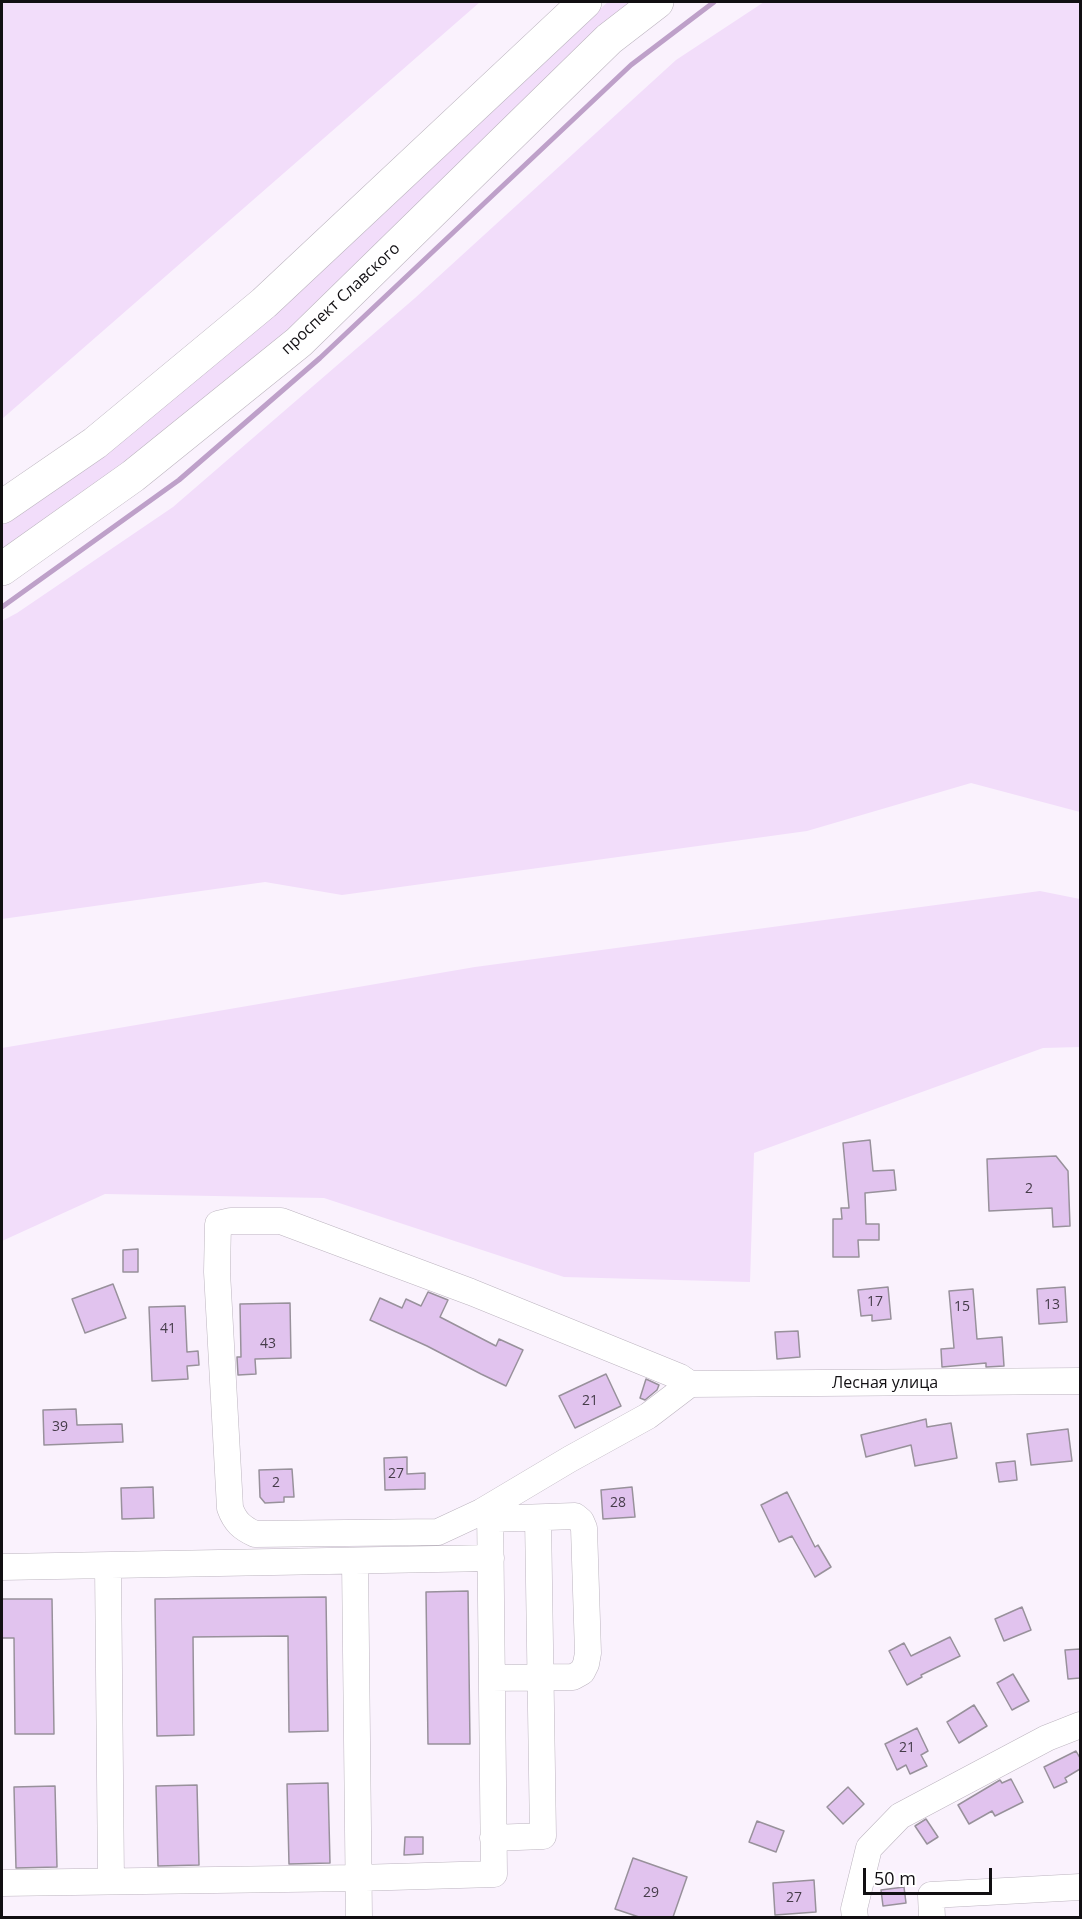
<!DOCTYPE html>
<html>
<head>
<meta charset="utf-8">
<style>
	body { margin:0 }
	#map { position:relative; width:1082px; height:1919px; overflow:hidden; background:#faf2fd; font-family:"Open Sans",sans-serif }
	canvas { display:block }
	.frame { position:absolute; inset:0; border:3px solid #110f12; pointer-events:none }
	.scale { position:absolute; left:863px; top:1868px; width:129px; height:27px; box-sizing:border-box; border:3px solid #110f12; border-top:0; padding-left:8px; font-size:18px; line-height:21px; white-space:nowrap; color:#110f12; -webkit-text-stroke:4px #fff; paint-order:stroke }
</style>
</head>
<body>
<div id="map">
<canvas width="1082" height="1919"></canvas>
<div class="frame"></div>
<div class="scale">50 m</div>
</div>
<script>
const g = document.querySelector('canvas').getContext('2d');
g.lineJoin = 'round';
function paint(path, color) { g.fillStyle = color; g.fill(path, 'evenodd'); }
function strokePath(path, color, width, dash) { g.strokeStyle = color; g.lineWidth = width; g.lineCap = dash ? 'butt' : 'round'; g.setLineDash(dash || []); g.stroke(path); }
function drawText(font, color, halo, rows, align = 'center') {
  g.font = font + ' "Open Sans",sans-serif'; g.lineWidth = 6; g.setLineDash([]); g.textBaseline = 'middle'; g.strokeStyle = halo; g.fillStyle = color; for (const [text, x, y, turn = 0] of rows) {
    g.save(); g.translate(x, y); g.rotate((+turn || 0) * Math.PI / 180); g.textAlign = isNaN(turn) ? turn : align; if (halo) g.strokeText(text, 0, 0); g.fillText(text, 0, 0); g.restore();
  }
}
paint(new Path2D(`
	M2,2h478l-478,417z
	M608,2h28l-354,336 -165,135 -115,78v-28z
	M764,2h316v810l-109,-29 -164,48 -465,64 -77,-13 -263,37v-298l15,-8 156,-106 242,-209 261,-238z
	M1040,891l40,8v148l-37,1 -289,105 -4,129 -186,-5 -240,-79 -219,-4 -103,47v-193l473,-81z`), '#f2ddfa');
strokePath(new Path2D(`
	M2,607l177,-127 141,-122 311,-293 83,-63`), '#bea0c9', 5);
const building = new Path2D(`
	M870,1140l3,31 21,-1 2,20 -31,3 1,31h13v16h-21l1,17h-26v-38h9l-1,-11h8l-6,-65z
	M1056,1156l12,15 2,55 -17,1 -1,-19 -63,3 -2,-52z
	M138,1249v23h-15v-22z
	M113,1284l13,34 -41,15 -13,-34z
	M888,1287l3,32 -19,2v-6l-11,1 -3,-26z
	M1065,1287l2,35 -28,2 -2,-35z
	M973,1289l4,50 25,-2 2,29 -18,1v-4l-44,4 -1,-18 13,-1 -5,-57z
	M428,1292l20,8 -8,17 56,29 3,-7 24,11 -17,36 -25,-12 -54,-28 -57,-26 10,-22 22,10 4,-9 15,7z
	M290,1303l1,55 -36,1 1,15 -18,1 -1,-18h4l-1,-53z
	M185,1306l2,46 11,-1 1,14 -12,1 1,13 -36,2 -3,-74z
	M798,1331l2,26 -23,2 -2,-27z
	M606,1374l15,32 -46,22 -16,-32z
	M646,1379l13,6 -2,5 -12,10 -5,-2z
	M76,1409l1,16 45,-1 1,18 -79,3 -1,-35z
	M926,1419l1,8 24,-4 6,35 -42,8 -4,-21 -45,12 -5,-22z
	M1068,1429l4,32 -41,4 -4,-31z
	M407,1457v17l18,-1v16l-40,1 -1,-32z
	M1015,1461l2,19 -18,2 -3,-19z
	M292,1469l2,28h-10v5l-19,1 -5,-6 -1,-27z
	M153,1487l1,31 -32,1 -1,-31z
	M632,1487l3,30 -32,2 -2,-29z
	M787,1492l28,55 3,-2 13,22 -16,10 -23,-41 -13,6 -18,-37z
	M468,1591l2,153h-42l-2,-152z
	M326,1597l2,134 -39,1 -1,-96 -95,1 1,98 -37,1 -2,-137z
	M2,1599h50l2,135h-39l-1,-96h-12z
	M1022,1607l9,23 -27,11 -9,-22z
	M950,1637l10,19 -39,19 1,2 -15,8 -18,-34 15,-8 7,13z
	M1080,1649v29l-12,1 -3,-29z
	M1013,1674l16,27 -17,9 -15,-27z
	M974,1705l13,21 -28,17 -12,-21z
	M917,1728l11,23 -7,4 6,11 -17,8 -4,-9 -9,5 -12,-26z
	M1076,1751l4,7v11l-15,9 2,4 -13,6 -10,-21z
	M1011,1779l12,23 -28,14 -3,-5 -23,13 -11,-19 42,-25 2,3z
	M328,1783l2,80 -41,1 -2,-80z
	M197,1785l2,80 -41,1 -2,-80z
	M55,1786l2,81 -41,1 -2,-81z
	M848,1787l16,17 -21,20 -16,-17z
	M926,1819l12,18 -11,7 -12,-18z
	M757,1821l27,10 -8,21 -27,-10z
	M405,1837h18v17l-19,1z
	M633,1858l54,19 -14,40h-34l-24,-8z
	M814,1880l2,32 -41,3 -2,-32z
	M904,1887l2,16 -23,3 -2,-16z`);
paint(building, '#e1c3ee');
strokePath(building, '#98919b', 1.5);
const minor = new Path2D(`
	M231,1221h50l190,71 209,85 10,7 -42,32 -78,43 -89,53 -43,20 -183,2c-13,-6 -20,-12 -25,-26l-13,-236 1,-48z
	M690,1384l390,-3
	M490,1519l85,-3 6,5 3,7 4,125 -2,11 -4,8 -9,5 -81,1
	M355,1561l4,357
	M108,1566l3,315
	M2,1567l489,-9
	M493,1838l50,-2 -5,-318
	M2,1883l355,-5 137,-4 -4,-367
	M855,1918l-1,-9 15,-61 31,-32 147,-78 33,-13
	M932,1918l-1,-23 149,-8`);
const major = new Path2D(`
	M2,507l93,-64 169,-140 321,-301
	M2,569l131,-93 166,-134 310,-303 48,-37`);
strokePath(minor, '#bcb4bf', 27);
strokePath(major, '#bcb4bf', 34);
strokePath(minor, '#fff', 26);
strokePath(major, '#fff', 33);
drawText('14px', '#453c49', null, [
	["2",1029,1189],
	["17",875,1302],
	["13",1052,1305],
	["15",962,1307],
	["41",168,1329],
	["43",268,1344],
	["21",590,1401],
	["39",60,1427],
	["27",396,1474],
	["2",276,1483],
	["28",618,1503],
	["21",907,1748],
	["29",651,1893],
	["27",794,1898]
]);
drawText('16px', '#110f12', '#fff', [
	["проспект Славского",341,299,-43],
	["Лесная улица",885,1383]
]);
</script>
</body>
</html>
